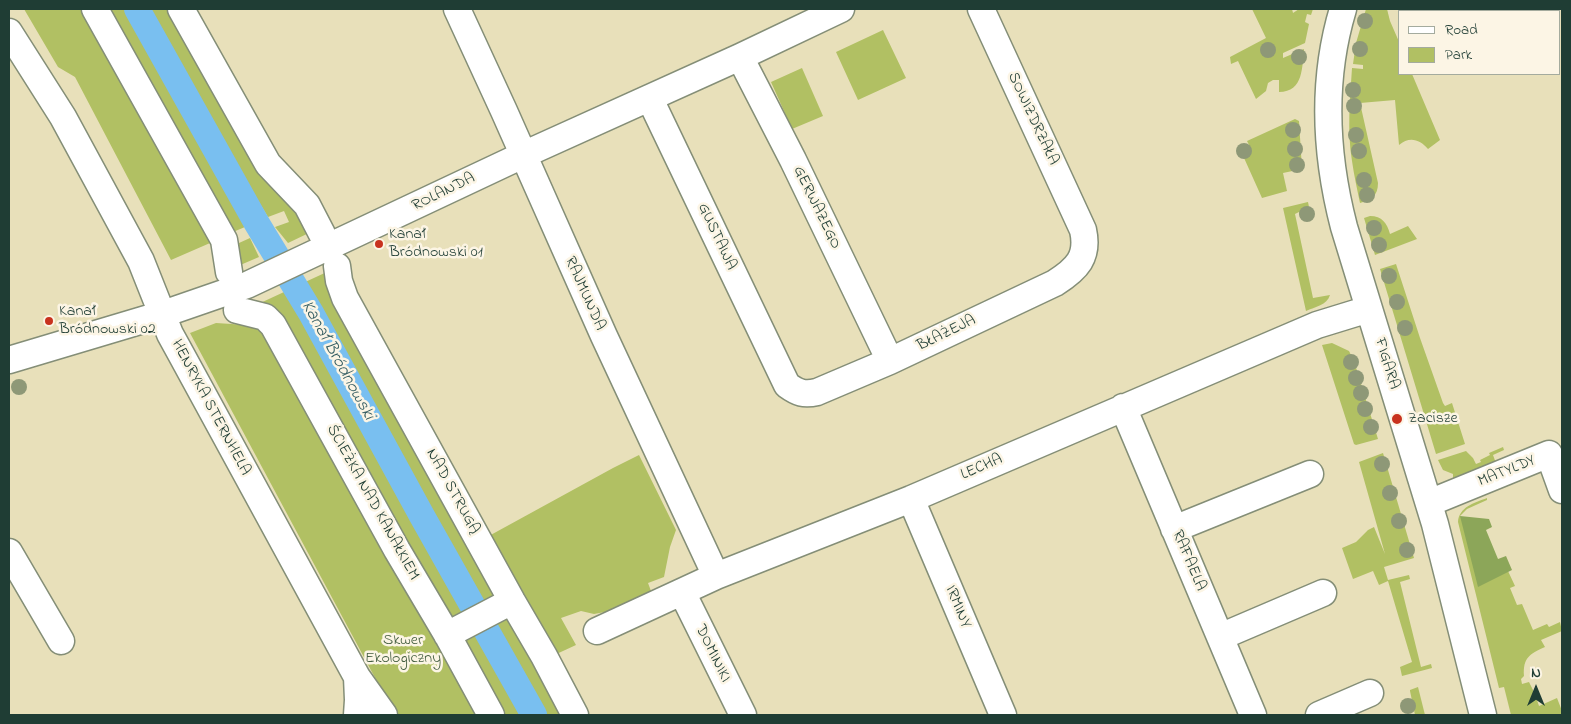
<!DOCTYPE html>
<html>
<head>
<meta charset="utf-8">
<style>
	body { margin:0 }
	#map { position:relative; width:1571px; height:724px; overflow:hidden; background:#e8e0ba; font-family:"Indie Flower",sans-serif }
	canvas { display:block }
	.frame { position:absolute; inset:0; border:10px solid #1f3d34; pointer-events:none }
	.legend { position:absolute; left:1398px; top:10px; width:162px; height:65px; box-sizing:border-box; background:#fcf5e5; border:1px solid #a4ab9e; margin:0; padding:6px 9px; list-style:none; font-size:15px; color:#1f3d34 }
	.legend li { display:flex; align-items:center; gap:10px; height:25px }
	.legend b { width:25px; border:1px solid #a4ab9e }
	.north { position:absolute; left:1511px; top:664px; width:50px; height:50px; -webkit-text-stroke:4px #fcf5e5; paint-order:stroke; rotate:0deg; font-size:14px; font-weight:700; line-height:20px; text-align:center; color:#1f3d34 }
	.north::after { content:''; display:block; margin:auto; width:18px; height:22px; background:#1f3d34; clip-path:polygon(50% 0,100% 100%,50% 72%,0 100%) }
</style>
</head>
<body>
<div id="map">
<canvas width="1571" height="724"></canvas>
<div class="frame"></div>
<ul class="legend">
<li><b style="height:6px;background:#fff"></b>Road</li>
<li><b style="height:14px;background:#b1c063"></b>Park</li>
</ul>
<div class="north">N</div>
</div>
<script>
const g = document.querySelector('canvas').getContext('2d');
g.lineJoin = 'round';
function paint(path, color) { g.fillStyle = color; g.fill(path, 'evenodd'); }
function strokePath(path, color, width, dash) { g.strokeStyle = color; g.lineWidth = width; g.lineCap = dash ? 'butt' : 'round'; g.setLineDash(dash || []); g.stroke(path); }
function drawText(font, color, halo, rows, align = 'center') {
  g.font = font + ' "Indie Flower",sans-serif'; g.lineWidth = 5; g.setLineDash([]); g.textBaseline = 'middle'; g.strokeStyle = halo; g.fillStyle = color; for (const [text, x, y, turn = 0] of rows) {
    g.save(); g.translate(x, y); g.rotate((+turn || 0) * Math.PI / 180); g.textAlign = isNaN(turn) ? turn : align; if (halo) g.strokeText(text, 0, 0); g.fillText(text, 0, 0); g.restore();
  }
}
paint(new Path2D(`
	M24,9h61l132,231 -46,20 -96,-183 -17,-10z
	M102,9h23l98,173 22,45 -12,5 6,11 11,-5 9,19 -21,9z
	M149,9h21l100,169 41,54 -23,11 -13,-16 14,-5 -5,-11 -16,6 -49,-80z
	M1252,9h40l1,4 6,-4h14l-2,6 -4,-1 -2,8 4,2 -4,19 -22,10v5l21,-9c-2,17 0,43 -25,43v-12h-6l-5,3 -2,8 -10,8 -18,-38 -7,3 -1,-7 36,-19z
	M1366,9h21l3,12 10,23v30h12l28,66 -12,9c-8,-10 -19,-13 -29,-4l-4,-45 -35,3 18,80c0,13 -7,17 -18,20 -3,-14 -6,-28 -8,-42 -5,-31 -2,-62 0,-93l11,1v-4l-10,-1 3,-21z
	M883,30l23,48 -48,22 -22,-48z
	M802,68l21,48 -31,13 -21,-47z
	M1295,119l4,2 3,48 -19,4 4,18 -25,7 -22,-49 9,-4 -2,-4z
	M1308,202l3,15 -8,2 -3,-2 -1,-5 -4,2 18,84 17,-3c-3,10 -15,12 -24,16l-23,-103z
	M1370,216c12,0 17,7 20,18l18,-8 9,13 -42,16 -11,-37z
	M1396,264l24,74 23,65 2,3 7,-3 13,41 -29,10 -56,-185z
	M329,271l172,325 -18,11 -143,-253 -37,-71z
	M284,292l10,15 35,58 44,81 25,41 70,129 -15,7 -197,-318z
	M216,323l46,3 217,389h-84l-205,-382z
	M1332,343l17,8 5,10 24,78 -22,6 -2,-1 -32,-99z
	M1503,447l1,3 -11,5 4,11 -44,17v-9l-10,-4 -5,-10 28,-9 7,7 3,6 5,-2 -1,-2 10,-5 -1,-2z
	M1383,453l31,105 -30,9 4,13 21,-5 1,4 -10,3 21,85 10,-3 1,4 -30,8 -2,-9 12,-5 -24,-81 -9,4 -6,-14 -20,8 -11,-31 14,-6 12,-12 6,-3 11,27 -26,-92z
	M639,455l37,75 -6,17 -6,30 -16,6 3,8 -46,21 -11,2 -13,-3 -20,7 15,27 -26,12 -63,-120 126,-69z
	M1487,498v2l-20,9 -7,7 48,55 7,15 -5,2 7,17 5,-1 11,26 14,-6 2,3 11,-5 2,9 -21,9 4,7c-16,7 -22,11 -21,29l-3,3 1,5 7,-2 6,12 4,12 18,-8 5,13v4h-51l-7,-28 -5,1 -41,-166c1,-15 16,-19 29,-24z
	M507,615l60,100h-24l-27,-45 -24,-48z
	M476,630l48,85h-23l-42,-76z
	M1418,687l7,28h-10l-5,-24v-1z`), '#b1c063');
paint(new Path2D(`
	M1460,516l29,3 3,8 -6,3 12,29 8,-3 6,14 -34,17z`), '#8ca659');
strokePath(new Path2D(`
	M137,9l119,213 55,91 111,203 112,199`), '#79bff0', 26);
const minor = new Path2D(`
	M95,9l129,231 5,32
	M181,9l87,155 39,41 15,29
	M457,9l47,102 100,225 112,240
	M1343,9c-22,73 -18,145 1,218l91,297 48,191
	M9,32l54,85 78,144 29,73 11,20 176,323 27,38
	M740,57l53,103 97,201
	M650,99l137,286c11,8 17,10 30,7l73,-31 165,-78c22,-14 34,-26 28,-53l-102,-221
	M337,266l2,15 6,17 167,303 32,55 31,59
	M237,310l28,7 8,8 124,225 52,88 42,77
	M9,360l154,-46 84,-29 276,-130 217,-98 101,-48
	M1123,407l130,308
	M911,499l92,216
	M1429,503l120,-49 13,36
	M1174,529l136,-55
	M9,552l52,89
	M682,592l61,123
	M597,631l119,-55 195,-77 406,-174 52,-16
	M447,635l65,-34
	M1220,637l103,-44
	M357,677l1,23 -1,15
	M1319,715l51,-22`);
strokePath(minor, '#848e77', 29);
strokePath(minor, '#fff', 26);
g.fillStyle = '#8e9877';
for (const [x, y] of [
	[1365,21],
	[1360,49],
	[1268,50],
	[1299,57],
	[1353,90],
	[1354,106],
	[1293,130],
	[1356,135],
	[1295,149],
	[1244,151],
	[1359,151],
	[1297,165],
	[1364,180],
	[1367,195],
	[1307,214],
	[1374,228],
	[1379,245],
	[1389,276],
	[1397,302],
	[1405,328],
	[1351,362],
	[1356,378],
	[19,387],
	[1361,393],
	[1365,409],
	[1371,427],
	[1382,464],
	[1390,493],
	[1399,521],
	[1407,550],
	[1408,706]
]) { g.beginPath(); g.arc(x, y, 8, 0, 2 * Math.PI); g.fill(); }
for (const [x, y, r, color] of [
	[379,244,5,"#c8321e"],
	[49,321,5,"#c8321e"],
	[1397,419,6,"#c8321e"]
]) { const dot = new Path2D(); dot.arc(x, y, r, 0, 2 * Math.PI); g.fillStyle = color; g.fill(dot); strokePath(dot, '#fcf5e5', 2); }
drawText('16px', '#1f3d34', '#fcf5e5', [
	["SOWIZDRZAŁA",1032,119,65],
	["ROLANDA",444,193,-26],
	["GERWAZEGO",816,208,64],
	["GUSTAWA",716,237,65],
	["RAJMUNDA",584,294,66],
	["BŁAŻEJA",947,334,-26],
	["FIGARA",1386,364,73],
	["HENRYKA STERNHELA",210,408,62],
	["LECHA",982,468,-23],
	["MATYLDY",1507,472,-22],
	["NAD STRUGĄ",452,492,61],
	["ŚCIEŻKA NAD KANAŁKIEM",372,503,61],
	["RAFAELA",1188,561,67],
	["IRMINY",957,607,67],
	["DOMINIKI",712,654,64]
]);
drawText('16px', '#1f3d34', '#fcf5e5', [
	["Kanał",389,235],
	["Bródnowski 01",389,253],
	["Kanał",59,312],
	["Bródnowski 02",59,330],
	["Zacisze",1408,419]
], 'left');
drawText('16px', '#445e40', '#fcf5e5', [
	["Skwer",403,641],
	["Ekologiczny",403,659]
]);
drawText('italic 18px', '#365e63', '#fcf5e5', [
	["Kanał Bródnowski",337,361,61]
]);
</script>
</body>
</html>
